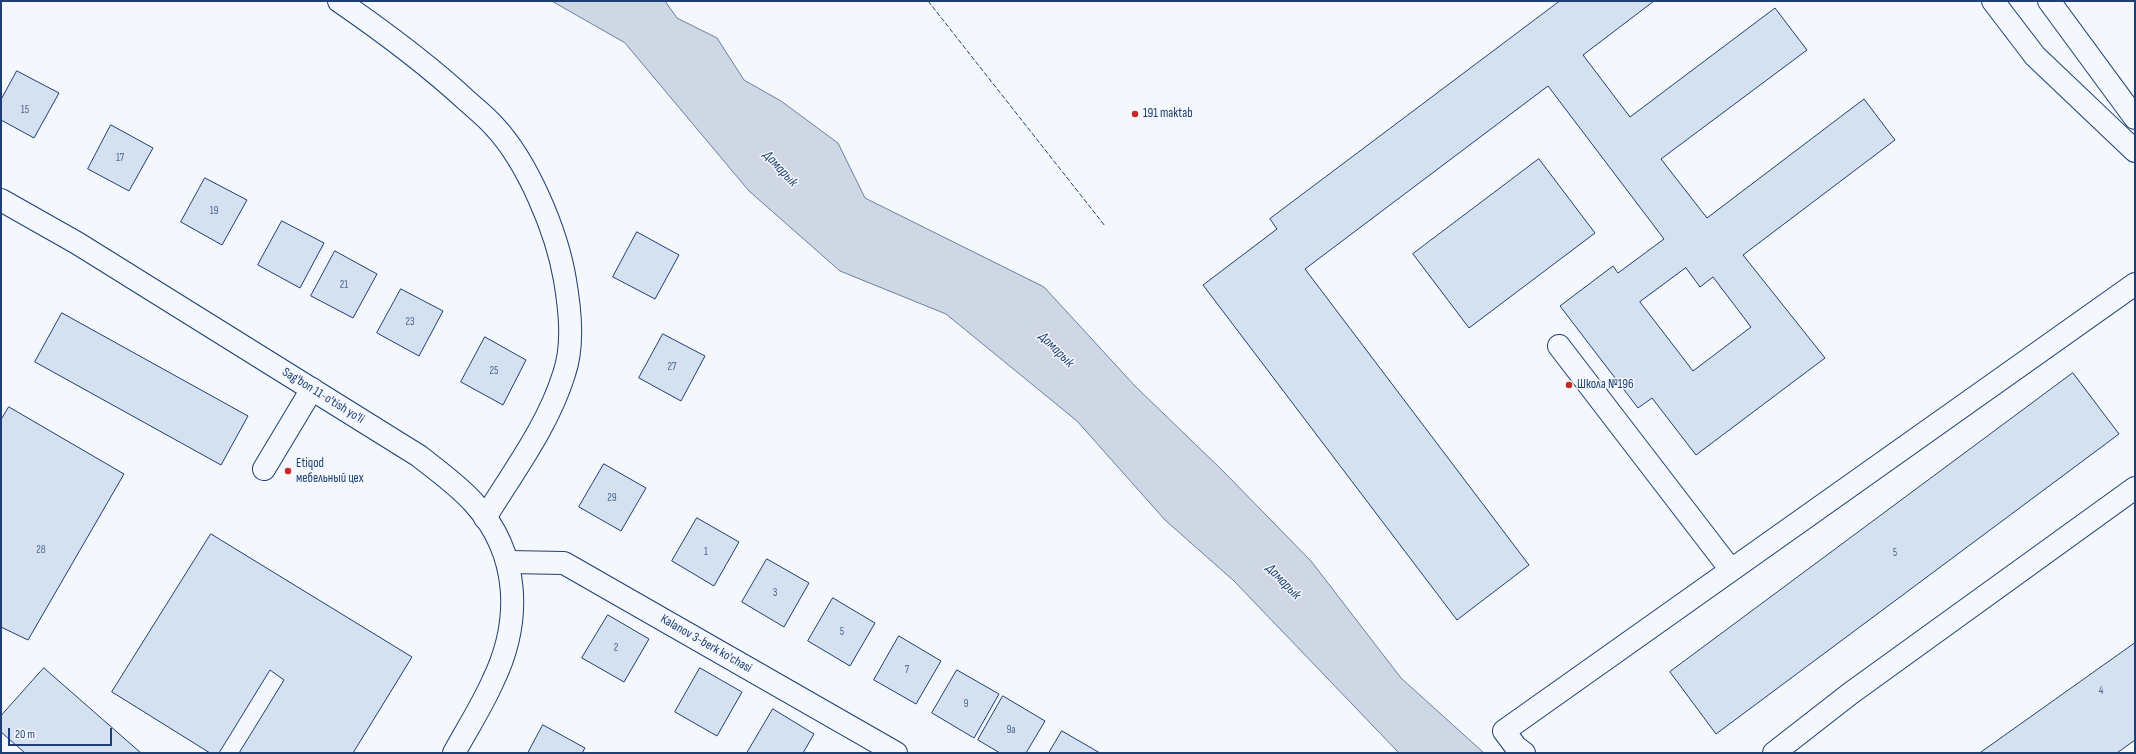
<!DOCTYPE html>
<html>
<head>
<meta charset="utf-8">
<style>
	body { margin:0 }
	#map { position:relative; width:2136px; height:754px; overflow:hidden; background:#f4f7fb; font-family:"Sofia Sans Condensed",sans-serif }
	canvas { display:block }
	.frame { position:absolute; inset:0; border:2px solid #1d3f73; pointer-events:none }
	.scale { position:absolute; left:8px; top:728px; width:104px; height:18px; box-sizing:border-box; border:2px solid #1d3f73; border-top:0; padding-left:5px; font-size:12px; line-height:14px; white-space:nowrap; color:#1d3f73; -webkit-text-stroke:3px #f4f7fb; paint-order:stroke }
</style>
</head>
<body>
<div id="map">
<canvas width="2136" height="754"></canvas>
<div class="frame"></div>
<div class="scale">20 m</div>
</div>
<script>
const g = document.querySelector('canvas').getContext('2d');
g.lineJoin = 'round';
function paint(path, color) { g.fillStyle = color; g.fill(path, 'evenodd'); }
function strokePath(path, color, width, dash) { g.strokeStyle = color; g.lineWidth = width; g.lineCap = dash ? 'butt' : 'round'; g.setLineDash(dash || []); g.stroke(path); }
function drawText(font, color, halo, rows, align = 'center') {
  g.font = font + ' "Sofia Sans Condensed",sans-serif'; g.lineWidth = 3; g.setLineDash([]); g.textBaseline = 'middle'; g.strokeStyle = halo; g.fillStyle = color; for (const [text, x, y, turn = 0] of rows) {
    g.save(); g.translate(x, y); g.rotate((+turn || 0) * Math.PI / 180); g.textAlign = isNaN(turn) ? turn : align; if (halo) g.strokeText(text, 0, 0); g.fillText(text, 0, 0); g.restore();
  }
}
const water = new Path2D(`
	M552,1h113l12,17 40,20 27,42 37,21 57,42 27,55 179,89 91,99 87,84 89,91 90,117 83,75h-85l-165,-172 -69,-61 -88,-99 -131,-107 -106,-43 -91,-80 -124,-148z`);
paint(water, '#cfd7e4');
strokePath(water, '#687fa3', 1);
const building = new Path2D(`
	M1560,1h94l-71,54 47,62 145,-109 32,42 -146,109 46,59 157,-119 31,41 -152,115 82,103 -129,97 -44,-57 -14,10 -78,-102 53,-40 5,7 46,-34 -116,-153 -243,183 224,296 -72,55 -254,-335 74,-56 -7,-10zM1686,268l14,19 13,-10 38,50 -58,44 -53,-69z
	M17,71l42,22 -25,45 -33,-18v-20z
	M111,125l42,23 -24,43 -41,-22z
	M1539,159l56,74 -126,95 -56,-74z
	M205,178l42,22 -25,45 -41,-23z
	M282,221l42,22 -24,45 -42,-23z
	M637,232l42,23 -24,44 -42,-22z
	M335,251l42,23 -24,44 -42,-22z
	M401,289l42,22 -24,45 -42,-23z
	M62,313l186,103 -27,49 -186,-103z
	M663,334l42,22 -24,45 -42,-23z
	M485,337l41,23 -23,45 -42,-23z
	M2073,373l46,61 -403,300 -46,-62z
	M9,407l115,67 -96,166 -27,-13v-207z
	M604,464l42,24 -25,43 -42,-24z
	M697,518l42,24 -25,44 -42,-25z
	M211,534l201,123 -59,96h-114l45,-73 -14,-10 -51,83h-9l-98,-61z
	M767,559l42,24 -25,44 -42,-25z
	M833,598l42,25 -25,43 -42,-25z
	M608,615l41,24 -25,43 -42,-24z
	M899,636l42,25 -25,43 -42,-24z
	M2135,643v97l-18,13h-137z
	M44,668l97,85h-116l-24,-21v-16z
	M700,668l42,24 -25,44 -42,-24z
	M957,670l42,24 -25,44 -42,-25z
	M1003,696l42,25 -19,32h-26l-22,-13z
	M773,709l41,25 -11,19h-56z
	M543,725l42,23 -3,5h-54z
	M1062,731l38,22h-51z`);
paint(building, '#d5e0f0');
strokePath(building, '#1d3f73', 1);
const minor = new Path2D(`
	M339,1c45,31 87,62 127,99 10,9 20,17 28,26 34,36 63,106 71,154 5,30 9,65 -1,94 -16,52 -51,98 -79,144
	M1993,1l42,55 100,95
	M2049,1l86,117
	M1559,346l172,224
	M264,469l48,-80
	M509,562l55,1 332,190
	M1524,753l-8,-6 -12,-16 631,-447
	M1774,753l77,-60 284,-205`);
const major = new Path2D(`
	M1,200l76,43 342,213c19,15 39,29 55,47 46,51 48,118 19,178 -11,25 -26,48 -39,72`);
strokePath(minor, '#1d3f73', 24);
strokePath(major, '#1d3f73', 24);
strokePath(minor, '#f4f7fb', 22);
strokePath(major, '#f4f7fb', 22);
strokePath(new Path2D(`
	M928,1l177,225`), '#1d3f73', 1, [5, 2]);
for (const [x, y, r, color] of [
	[1135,114,4,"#c62828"],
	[1569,385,4,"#c62828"],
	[288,471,4,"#c62828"]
]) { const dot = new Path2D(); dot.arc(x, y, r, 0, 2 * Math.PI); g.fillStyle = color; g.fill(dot); strokePath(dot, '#f4f7fb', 1.5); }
drawText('11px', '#4b6792', null, [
	["15",25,110],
	["17",120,158],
	["19",214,211],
	["21",344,285],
	["23",410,322],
	["27",672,367],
	["25",494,371],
	["29",612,498],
	["28",41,550],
	["1",706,552],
	["5",1895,553],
	["3",775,593],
	["5",842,632],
	["2",616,648],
	["7",907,670],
	["4",2101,691],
	["9",966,704],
	["9a",1011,730]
]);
drawText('13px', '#1d3f73', '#f4f7fb', [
	["191 maktab",1143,114],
	["Школа №196",1577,385],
	["Etiqod",296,464],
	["мебельный цех",296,479]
], 'left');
drawText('13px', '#1d3f73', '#f4f7fb', [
	["Sag'bon 11-o'tish yo'li",323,396,32],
	["Kalanov 3-berk ko'chasi",706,644,30]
]);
drawText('italic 14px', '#1d3f73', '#f4f7fb', [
	["Дамарык",780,169,47],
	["Дамарык",1056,350,45],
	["Дамарык",1283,582,46]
]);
</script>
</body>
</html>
